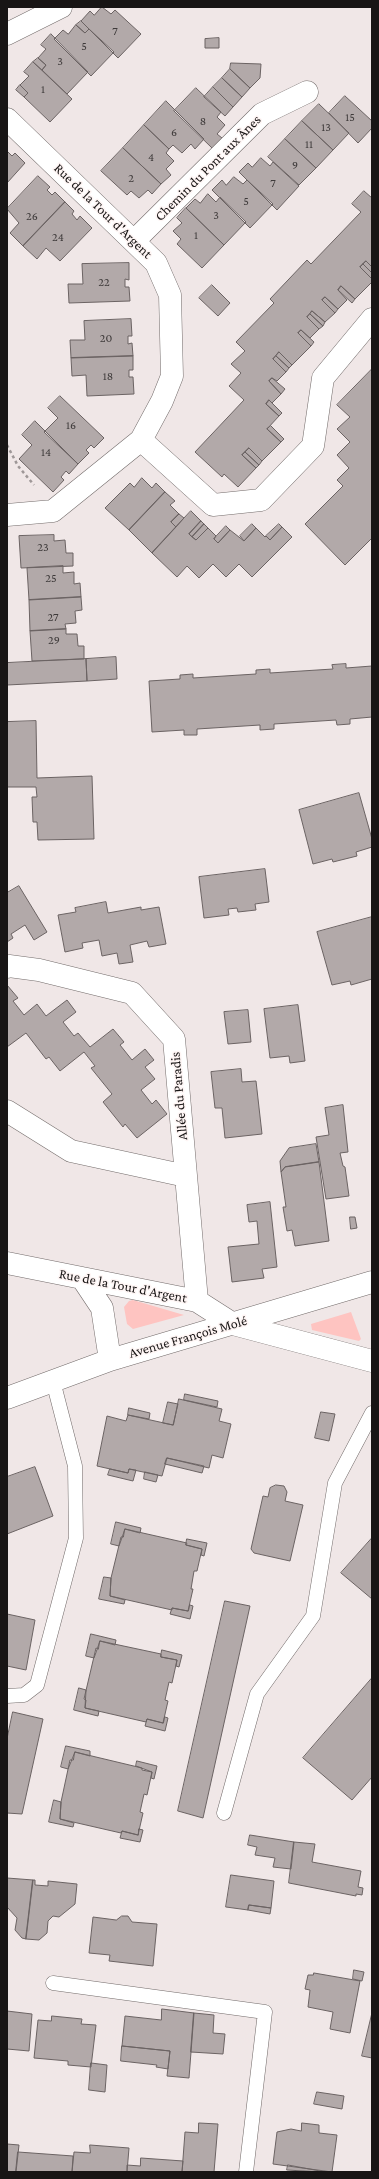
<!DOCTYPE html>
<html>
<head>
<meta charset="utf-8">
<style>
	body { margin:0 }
	#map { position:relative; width:379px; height:2179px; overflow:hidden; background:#f0e7e7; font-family:"Crimson Pro",serif }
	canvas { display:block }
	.frame { position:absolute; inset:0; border:8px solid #181515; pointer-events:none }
</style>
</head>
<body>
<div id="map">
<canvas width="379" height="2179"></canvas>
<div class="frame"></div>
</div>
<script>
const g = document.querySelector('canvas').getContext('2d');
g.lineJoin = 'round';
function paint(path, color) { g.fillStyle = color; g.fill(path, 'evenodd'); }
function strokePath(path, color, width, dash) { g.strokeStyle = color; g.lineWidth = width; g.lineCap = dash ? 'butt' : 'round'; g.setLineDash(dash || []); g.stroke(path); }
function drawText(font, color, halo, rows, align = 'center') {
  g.font = font + ' "Crimson Pro",serif'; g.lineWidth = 3; g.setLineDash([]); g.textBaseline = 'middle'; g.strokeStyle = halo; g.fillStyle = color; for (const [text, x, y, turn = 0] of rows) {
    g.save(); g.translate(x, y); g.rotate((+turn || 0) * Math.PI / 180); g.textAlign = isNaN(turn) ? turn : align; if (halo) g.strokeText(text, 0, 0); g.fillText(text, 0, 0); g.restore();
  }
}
paint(new Path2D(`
	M133,1300l51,15 -51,14 -6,-5 -3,-17 5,-6z
	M351,1312l10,27 -2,2 -47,-11 -1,-6z`), '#fec4c1');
const building = new Path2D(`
	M102,7l9,7 4,-4 26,24 -23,24 -37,-37 9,-10 4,4z
	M81,21l8,8 -4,4 -9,-8z
	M76,25l9,8 4,-4 25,23 -23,24 -37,-37 9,-9 5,4z
	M51,34l37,38 -21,22 -25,-24 4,-5 -8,-7 8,-9 -5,-4z
	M219,38v10h-14v-9z
	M38,58l8,7 -4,5 -9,-8z
	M33,62l39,37 -22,23 -26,-25 4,-4 -8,-8 9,-9 -5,-4z
	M231,63l30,1 -1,14 -10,10 -20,-19z
	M230,69l20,19 -8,9 -20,-19z
	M222,78l20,19 -9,10 -20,-20z
	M20,85l8,8 -4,4 -8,-7z
	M213,87l20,20 -8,9 -21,-19z
	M196,88l25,24 -4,5 8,8 -8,9 5,4 -10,10 -38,-37z
	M345,96l27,25v7l-14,15 -29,-30z
	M166,101l38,38 -9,10 -4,-5 -9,9 -9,-8 -4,4 -25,-24z
	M319,104l30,29 -16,17 -31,-29z
	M302,121l31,29 -17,18 -31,-29z
	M144,125l25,24 -3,4 8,8 -8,8 5,6 -10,9 -38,-36z
	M285,139l31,29 -17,17 -31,-28z
	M123,148l38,36 -9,10 -4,-4 -9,8 -8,-7 -4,4 -26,-24z
	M7,151l5,5 3,-3 10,10 -18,20z
	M261,158l9,8 3,-4 26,24 -22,24 -38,-38 9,-9 4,4z
	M38,176l12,11 -3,3 5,5 3,-3 10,10 -42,44 -13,-13 9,-10 -12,-14z
	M234,177l9,7 4,-4 26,24 -23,24 -38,-38 10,-10 4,5z
	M364,191l8,7v69l-6,-6 -6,6 12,12v3l-17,17 -14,-13 -3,4 9,10 -9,9 -13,-12 -3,3 13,13 -10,9 -13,-11 -5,6 12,12 -9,9 -9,-8 -3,3 13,13 -19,19 -13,-13 -6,7 13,13 -9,9 -5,-3 -3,3 12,13 -9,9 -3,-3 -3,4 13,12 -12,13 14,13 -19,19 -13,-13 -7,7 14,13 -18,19 -14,-13 -2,3 -27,-25 49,-52 -15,-14 12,-13 -10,-9 14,-13 -9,-9 38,-39 -4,-4 37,-39 4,4 50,-52 -9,-8z
	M208,194l8,8 4,-5 26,25 -22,23 -38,-37 9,-9 5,4z
	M65,202l9,9 -2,3 5,6 3,-4 12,12 -32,33 -14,-13 -9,11 -14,-13z
	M186,208l38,37 -22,23 -25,-24 4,-5 -8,-8 9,-8 -5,-5z
	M366,261l6,6v6l-9,-9z
	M129,263v17l-4,-1v8h4l1,14 -61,2 -1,-19h15l-1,-20z
	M363,264l9,9v6l-12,-12z
	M212,285l18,18 -12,13 -19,-18z
	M341,286l14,13 -3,4 -14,-13z
	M325,297l13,12 -3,4 -13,-13z
	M312,311l13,11 -2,4 -13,-12z
	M310,314l13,12 -4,3 -12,-12z
	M131,319l1,17h-4v8l4,-1 1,13 -62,2 -1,-18h15l-1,-19z
	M301,330l13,12 -3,4 -13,-13z
	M279,352l13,13 -3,3 -13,-12z
	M133,356v14h-4v7h4l1,17 -47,2 -1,-21 -14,1 -1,-18z
	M276,356l13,12 -3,4 -13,-13z
	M372,369v169l-27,27 -40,-41 38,-38 -6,-6 12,-12 -12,-13 13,-13 -13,-13 13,-12 -13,-12z
	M272,378l13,11 -4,5 -12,-13z
	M60,396l44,42 -10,10 -3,-3 -5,5 3,3 -11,11 -34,-32 14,-14 -10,-10z
	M269,400l13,13 -3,3 -13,-12z
	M35,421l43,43 -9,10 -3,-3 -5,6 3,3 -11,12 -34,-33 13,-14 -10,-10z
	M271,426l13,13 -3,3 -14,-13z
	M249,448l13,13 -3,4 -14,-13z
	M245,452l14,13 -3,3 -14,-13z
	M142,478l10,10 4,-5 9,9 -36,38 -24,-22 25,-25 4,4z
	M165,492l10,9 -5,4 9,9 -8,8 5,5 -24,26 -23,-23z
	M191,511l10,10 -12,13 7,6 12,-12 8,8 -2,3 4,4 12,-13 14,11 12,-13 9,9 1,-1 4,4 12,-13 10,10 -40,40 -13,-13 -13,13 -13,-13 -14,14 -12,-12 -10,11 -25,-24z
	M179,514l5,4 -8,9 -5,-5z
	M201,521l3,3 -12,13 -3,-3z
	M204,524l4,4 -12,12 -4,-3z
	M252,524l4,4 -12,13 -4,-5z
	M279,524l3,3 -12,13 -4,-4z
	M226,526l4,4 -12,13 -4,-4z
	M54,535v6l11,-1 1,13h7v13l-52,2 -2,-32z
	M63,566v7l11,-1v12l6,-1 1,14 -52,3 -2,-32z
	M81,597l1,13 -7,1 1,12 -11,1 1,5 -36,2 -1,-31z
	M66,629v5h11l1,12h6v13l-52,2 -2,-30z
	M116,657l1,22 -30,2 -1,-22z
	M86,659l1,22 -80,4v-22z
	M346,664v4l26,-2v51l-22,2v5l-13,1 -1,-5 -62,4v5l-14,1v-5l-63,4v6h-13v-5l-32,2 -3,-51 31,-2v-4l13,-1v4l63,-4v-4l14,-1v4l63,-4 -1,-4z
	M36,721l1,57 55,-2 2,63 -56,1 -1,-18h-4l-1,-25h5l-1,-10h-29v-65z
	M359,793l13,46v8l-16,5 1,4 -24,6 -1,-3 -19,5 -14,-54z
	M265,869l4,33 -14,2 1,6 -18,2 -1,-4 -9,1 1,6 -25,3 -5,-41z
	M19,886l28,46 -13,8 -9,-15 -14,9 2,4 -6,4v-49z
	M106,902l2,11 33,-6v3l18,-3 7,37 -17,3 -2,-6 -17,4 3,17 -14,2 -2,-11 -15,3 -3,-16 -17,3 1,5 -18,4 -7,-37 18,-3 -1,-4z
	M372,917v62l-21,6 -1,-4 -18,4 -15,-53z
	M7,985l11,13 -5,3 11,14 13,-11 9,12 21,-16 9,12 -13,10 11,14 4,-3 12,14 23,-18 11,13 -4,3 12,15 13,-11 9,11 -9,7 10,12 -14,11 11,14 4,-4 11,14 -30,24 -12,-14 -2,3 -20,-25 9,-8 -21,-26 4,-2 -11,-14 -24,19 -11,-14 -3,2 -20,-26 -19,14z
	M298,1005l7,56 -15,2 -1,-7 -19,2 -6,-49z
	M248,1010l3,32 -23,2 -4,-32z
	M241,1069l1,13 14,-1 6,53 -37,4 -3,-30h-7l-4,-36z
	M343,1105l5,47 -8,1 3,13 2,1 4,29 -23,3 -10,-62 13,-2 -4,-27z
	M316,1144l3,18 -34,5 -4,5 -1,-11 9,-13z
	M319,1162l10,79 -34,5 -3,-16 -5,1 -4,-24h3l-5,-35 4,-5z
	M270,1202l7,65 -15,2 2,9 -32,4 -4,-35 31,-3 -2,-23 -8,1 -2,-17z
	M350,1217h5l2,11 -6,1z
	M185,1394l33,7 -1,6 -33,-7z
	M179,1399l43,10 -3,12 12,3 -8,34 -11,-3 -3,13 -42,-10 -5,18 -33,-7 -1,4 -31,-7 10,-50 19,5 2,-6 45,10z
	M168,1402l10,2 -5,21 -10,-2z
	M129,1408l21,5 -1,6 -21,-4z
	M321,1412l14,2 -6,27 -14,-3z
	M167,1458l37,8 -2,7 -37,-9z
	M35,1467l18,49 -46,18v-57z
	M110,1469l18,4 1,-4 7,1 -3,11 -25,-6z
	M145,1472l13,3 -2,7 -12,-3z
	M276,1485l8,1 3,6 -2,9 18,4 -13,56 -36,-8 -3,-4 12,-53 5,1 2,-9z
	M116,1522l25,6 -1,5 -15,-4 -6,17 -8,-2z
	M125,1529l62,14 -1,2 16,4 -5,22h-3l-3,18h2l-5,22 -16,-3v2l-62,-14 1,-18 10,-41h2z
	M372,1538v61l-31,-26z
	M187,1539l20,4 -3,13 -3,-1 1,-6 -16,-4z
	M104,1577l7,1 -1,18 15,4 -1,4 -25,-5z
	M225,1601l25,5 -47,212 -25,-7z
	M190,1605l3,1 -3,13 -20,-5 2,-6 16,3z
	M7,1614l28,6 -9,50 -19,-4z
	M91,1634l25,6 -1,5 -15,-4 -6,17 -8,-2z
	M100,1641l61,13v3l16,3 -5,23 -3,-1 -4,18 3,1 -5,22 -16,-4 -1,3 -61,-14 1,-8 -2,-1 12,-51 2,1z
	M162,1650l20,5 -3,12 -3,-1 1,-6 -16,-3z
	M372,1678v99l-20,23 -49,-42z
	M79,1688l7,2 -1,18 14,3 -1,5 -24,-6z
	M13,1712l30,7 -21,95 -15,-1v-74z
	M165,1717l3,1 -3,13 -20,-5 2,-7 16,4z
	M66,1746l24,5v5l-15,-4 -7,17 -7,-2z
	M75,1752l67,16v2l10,2 -5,23 -3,-1 -4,18 3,1 -5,22 -16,-4 -1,2 -61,-14 1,-17 9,-42h3z
	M137,1761l20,5 -3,13 -3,-1 1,-6 -16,-6z
	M54,1800l7,2 -1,17 14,4 -1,4 -24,-5z
	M139,1829l4,1 -3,12 -20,-4 2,-7 16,4z
	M250,1835l44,7 -3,27 -18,-2 2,-9 -20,-3 2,-8 -9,-2z
	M294,1842l21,2 -3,18 49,9 -3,16 5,1 -1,7 -6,-1v2l-67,-13z
	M231,1875l43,6 -3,27 -22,-3 -1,5 -22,-3z
	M7,1878l26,2 -7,59 -4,-1 -7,-8 2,-12 -10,-11z
	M33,1880h2v5l13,1v-5l29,3 -2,20 -16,13 -6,-1 -5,5 -1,12 -8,7 -13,-1z
	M249,1905l22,3 -1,6 -22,-4z
	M122,1916h6l4,6 25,2 -4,42 -44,-5 1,-6 -21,-2 4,-36 23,3z
	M354,1970l10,2 -2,9 -9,-2z
	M314,1973l46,8 -10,52 -20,-4 3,-17 -25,-5 2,-17 -5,-1 3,-14h5z
	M162,2009l32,4 -5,65 -22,-2 3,-25 -48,-5 3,-30 36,4z
	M7,2011l25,3 -3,37 -22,-2z
	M194,2013l20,2 -1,18 12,1 -2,20 -32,-2z
	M372,2013v45l-10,-2z
	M52,2016l30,3 -1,5 15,1 -5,42 -23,-2v-4l-34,-3 4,-38 13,1z
	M122,2046l48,5 -2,18 -12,-2 1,-2 -36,-4z
	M91,2063l16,2 -2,27 -16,-2z
	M317,2092l27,4 -2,13 -28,-5z
	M199,2123l19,1 -4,48h-32l3,-40 13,1z
	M302,2123l17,2v8l18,2 -5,37 -59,-8 4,-32 14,-3 10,2z
	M7,2144l12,1 -3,27h-9z
	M90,2145l39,3 -2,24h-55l2,-20 16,1z
	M18,2152l55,4 -1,16h-56z
	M141,2158l42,3 -1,11h-55v-7l13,1z
	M288,2165l32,6v1l-33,-2z`);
paint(building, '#b2a9a9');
strokePath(building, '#6b6363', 1);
const service = new Path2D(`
	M7,1696l17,-1 13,-10 39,-147 -1,-72 -22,-85
	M224,1813l33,-119 56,-78 22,-133 37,-70
	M53,1983l212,29 -19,160`);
const minor = new Path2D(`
	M7,34l54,-27
	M7,119l149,144 14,32 2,81 -10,25 -21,39 -88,71 -46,4
	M135,240l127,-126 45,-22
	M141,440l72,65 48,-5 52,-54 10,-68 49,-59
	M7,967l2,-1 30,4 93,23 42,46 23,262
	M7,1111l64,40 115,25
	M7,1263l190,38 36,23 139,37
	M82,1278l20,30 8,52
	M7,1398l103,-38 262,-78`);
strokePath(service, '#736c6b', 15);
strokePath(minor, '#736c6b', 23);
strokePath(new Path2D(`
	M7,445l11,21 16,19`), '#9e9797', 2.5, [3, 3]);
strokePath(service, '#fff', 14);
strokePath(minor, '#fff', 22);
drawText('12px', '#3e3a3a', null, [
	["7",115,31],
	["5",84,46],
	["3",60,61],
	["1",43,89],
	["15",350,117],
	["8",203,121],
	["13",326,127],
	["6",174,132],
	["11",309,144],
	["4",151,157],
	["9",295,165],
	["2",131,178],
	["7",273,183],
	["5",246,201],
	["3",216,215],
	["26",32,216],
	["1",196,235],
	["24",58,237],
	["22",104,282],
	["20",106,338],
	["18",108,376],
	["16",71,425],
	["14",46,452],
	["23",43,547],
	["25",51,578],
	["27",53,617],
	["29",54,640]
]);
drawText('14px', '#181515', '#fef5f4', [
	["Chemin du Pont aux Ânes",208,168,-45],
	["Rue de la Tour d'Argent",103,211,44],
	["Allée du Paradis",179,1096,-95],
	["Rue de la Tour d'Argent",123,1286,11],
	["Avenue François Molé",188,1337,-16]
]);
</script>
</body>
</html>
